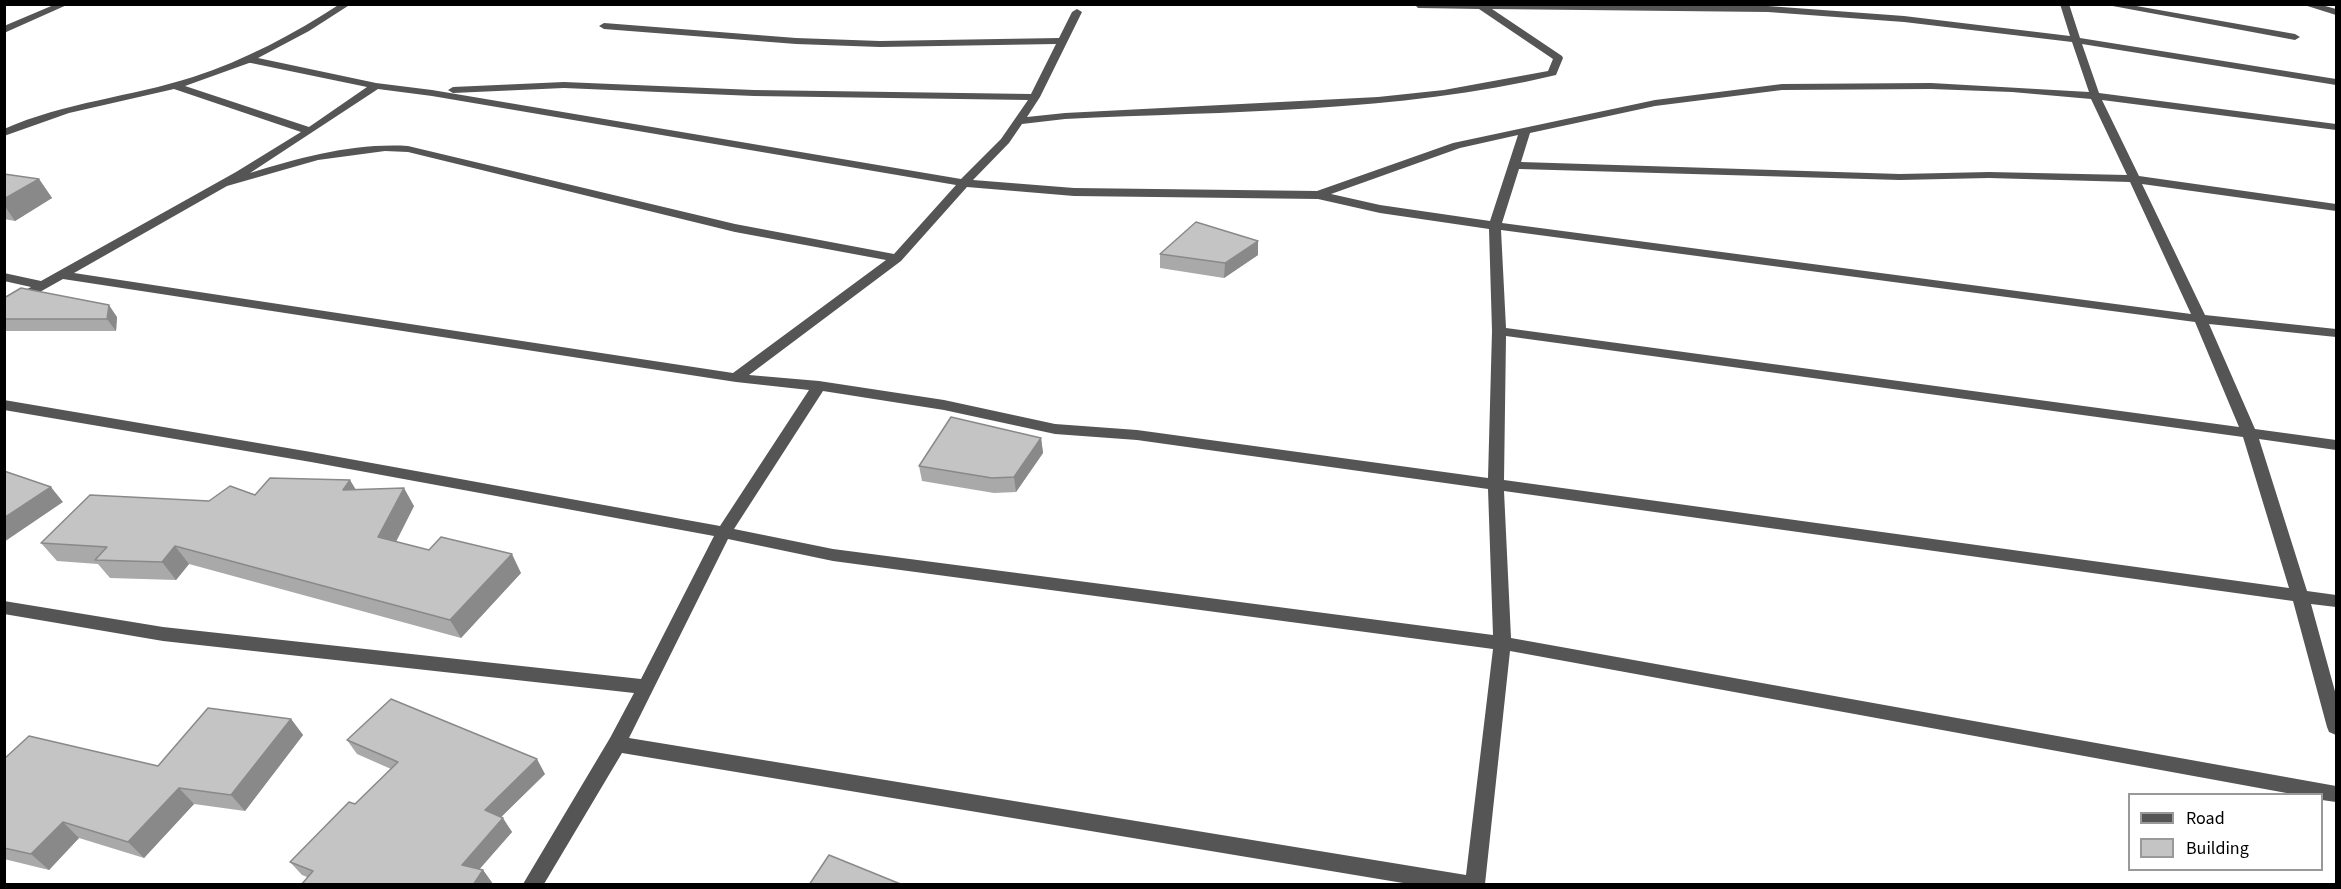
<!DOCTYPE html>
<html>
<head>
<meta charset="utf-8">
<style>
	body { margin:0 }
	#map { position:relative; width:2341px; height:889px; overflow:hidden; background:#fff; font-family:"Source Sans 3",sans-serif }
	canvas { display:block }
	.frame { position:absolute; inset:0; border:6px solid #000; pointer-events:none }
	.legend { position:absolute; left:2128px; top:793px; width:195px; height:78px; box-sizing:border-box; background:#fff; border:2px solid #999; margin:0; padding:8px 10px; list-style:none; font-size:18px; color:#000 }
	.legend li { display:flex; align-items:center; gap:12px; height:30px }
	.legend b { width:30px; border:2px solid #999 }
</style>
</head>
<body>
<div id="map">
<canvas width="2341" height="889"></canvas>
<div class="frame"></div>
<ul class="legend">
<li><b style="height:8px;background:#555"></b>Road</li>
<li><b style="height:16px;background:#c4c4c4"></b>Building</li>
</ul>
</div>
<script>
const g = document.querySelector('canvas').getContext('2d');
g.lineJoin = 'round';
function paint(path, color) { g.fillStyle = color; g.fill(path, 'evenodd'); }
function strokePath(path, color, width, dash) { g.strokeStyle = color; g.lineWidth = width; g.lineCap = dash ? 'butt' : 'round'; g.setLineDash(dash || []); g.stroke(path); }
paint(new Path2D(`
	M56,4h13l-65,29v-7z
	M340,4h11l-42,27 -51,27 118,25 56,7 529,89 40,-40 27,-39 -274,-4 -190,-8 -111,5 -5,-3 5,-3 111,-5 190,8 277,4 25,-50 -176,3 -84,-3 -192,-15 -5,-3 5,-3 192,15 84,3 179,-3 13,-26 5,-3 5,3 -42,85 -13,20 38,-4 313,-16 66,-7 104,-19 5,-12 -74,-50 -61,-1 -4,-4 354,2 136,10 166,20 -10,-32h9l11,34 256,41v6l-254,-41 17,49 237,31v6l-234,-30 37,76 197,28v7l-194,-27 63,131 131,14v8l-127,-13 46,105 81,11v10l-77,-11 48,152 29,4v12l-25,-3 25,91v40l-7,-3 -2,-5 -34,-126 -789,-110 7,147 825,148v16l-14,-2v-6h-30l-782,-143 -25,233h-76l-787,-131 -78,131h-21l87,-146 24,-45 -471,-52 -159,-27v-13l159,26 478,52 73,-143 -403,-74 -307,-52v-10l307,52 409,74 89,-136 -73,-8 -673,-103 -59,33v-10l27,-15 -27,-6v-8l37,8 195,-109 65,-40 -127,-43 -105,24 -65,23v-7c61,-27 127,-32 189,-52 52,-17 101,-43 147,-73zM1492,9l276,3 136,10 168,20 17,50 -158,-9 -149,1 -127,16 -202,43 -136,48 -243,-3 -101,-8 36,-37 13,-19 43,-5c163,-8 332,-6 491,-44l7,-17 -1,-2zM249,63h2l116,24 -58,40 -124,-41zM378,89l54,7 524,89 -62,69 -159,-30 -327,-78c-55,-3 -105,11 -158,27zM1931,89l81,3 79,7 36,76 -138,-3 -89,2 -379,-12 9,-29 125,-27 127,-16zM1518,135l-28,86 -110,-16 -49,-11 129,-46zM385,151l23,1 327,80 151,28 -153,113 -659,-100 153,-87 91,-26zM1519,169l381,11 89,-2 141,4 61,132 -689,-91zM967,187l107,9 244,3 62,14 109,16 3,102 -4,147 -351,-48 -82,-6 -111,-24 -125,-19 -70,-6 152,-114zM1501,230l694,92 44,105 -733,-99zM1506,336l737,101 46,151 -785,-108zM823,391l121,19 111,24 82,6 351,49 5,146 -660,-86 -99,-20zM728,539l105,22 660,88 -27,226 -837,-137z
	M2102,4h23l170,30 5,3 -5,3z
	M2301,4h17l18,5v6z`), '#555');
paint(new Path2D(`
	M4,174l35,5 13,19 -37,23 -11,-2z
	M1258,241v14l-34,23 -64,-10v-14z
	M4,298l113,19 -1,14h-112z
	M1041,438l2,15 -27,39 -22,1 -72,-12 -3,-15z
	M356,490l58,16 -18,36 125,31 -60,65 -272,-74 -13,16 -66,-2 -12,-14 -41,-3 -16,-18 168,-42 46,-6z
	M291,719l12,16 -58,76 -51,-7 -50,54 -65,-20 -30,32 -45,-11v-100l154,7z
	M347,740l198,34 -44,43 11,15 -33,37 4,1 10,14 -186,-7 -5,-2 -12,-13 65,-58 36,-35 -34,-15z`), '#a9a9a9');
paint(new Path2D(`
	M39,179l13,19 -37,23 -11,-16v-6z
	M1258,241v14l-34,23 1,-15z
	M109,305l8,12 -1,14 -9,-12z
	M1041,438l2,15 -27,39 -2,-15z
	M350,480l11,18 -18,-8z
	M51,487l12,15 -59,40v-24z
	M404,488l10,18 -25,49 -11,-18z
	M175,546l14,18 -13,16 -14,-18z
	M512,554l9,19 -60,65 -11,-18z
	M291,719l12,16 -58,76 -14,-16z
	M537,759l8,15 -51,50 -9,-14z
	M179,788l15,16 -50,54 -16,-16z
	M503,818l9,14 -41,47 -9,-14z
	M63,822l16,16 -30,32 -18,-16z
	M483,870l10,14 -1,1h-19z`), '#898989');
const building = new Path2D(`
	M4,174l35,5 -35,20z
	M1196,222l62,19 -33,22 -65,-9z
	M21,288l88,17 -2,14h-103v-21z
	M951,417l90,21 -27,39 -22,1 -73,-12z
	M4,471l47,16 -47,31z
	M270,478l80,2 -7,10 61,-2 -26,49 51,13 12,-13 71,17 -62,66 -275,-74 -13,16 -67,-2 12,-13 -66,-4 49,-48 119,6 21,-15 25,9z
	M391,699l146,60 -52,51 18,8 -41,47 21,5 -10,15h-172l12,-14 -23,-9 59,-60 6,2 43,-42 -51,-22z
	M208,708l83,11 -60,76 -52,-7 -51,54 -65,-20 -32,32 -27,-6v-89l25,-23 129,30z
	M829,855l74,30h-94z`);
paint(building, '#c4c4c4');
strokePath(building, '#898989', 1.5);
</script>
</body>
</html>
